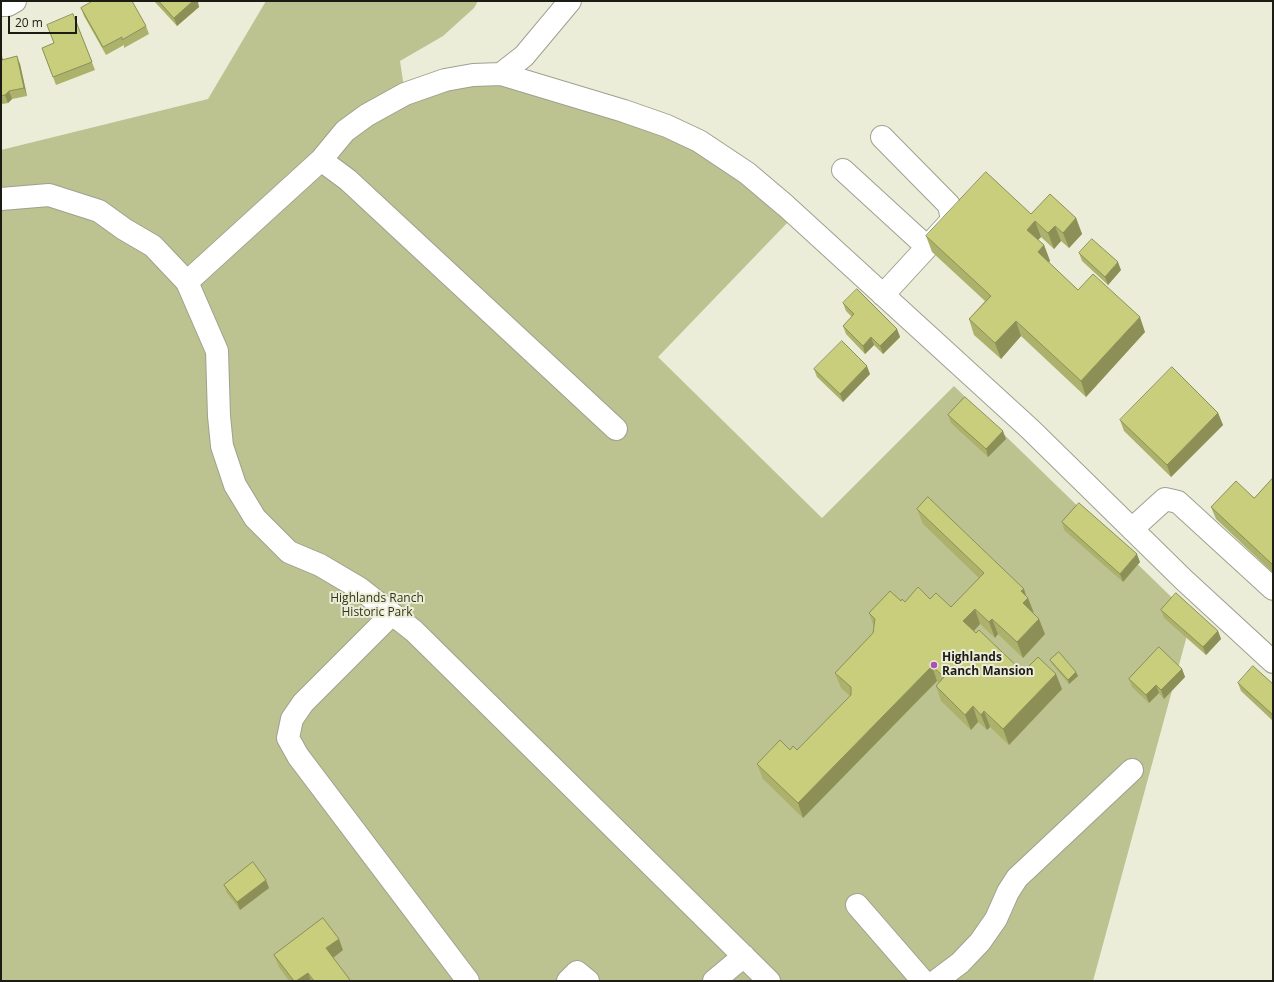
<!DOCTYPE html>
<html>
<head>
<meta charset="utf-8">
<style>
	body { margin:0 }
	#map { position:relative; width:1274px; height:982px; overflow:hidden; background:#ebedd9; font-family:"Open Sans",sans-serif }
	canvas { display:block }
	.frame { position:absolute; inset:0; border:2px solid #1c1c15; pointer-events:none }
	.scale { position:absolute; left:8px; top:16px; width:69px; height:18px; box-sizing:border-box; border:2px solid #1c1c15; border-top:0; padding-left:5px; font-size:12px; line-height:14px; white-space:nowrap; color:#1c1c15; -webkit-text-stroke:3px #ebedd9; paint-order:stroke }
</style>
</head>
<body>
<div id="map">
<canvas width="1274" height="982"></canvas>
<div class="frame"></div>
<div class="scale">20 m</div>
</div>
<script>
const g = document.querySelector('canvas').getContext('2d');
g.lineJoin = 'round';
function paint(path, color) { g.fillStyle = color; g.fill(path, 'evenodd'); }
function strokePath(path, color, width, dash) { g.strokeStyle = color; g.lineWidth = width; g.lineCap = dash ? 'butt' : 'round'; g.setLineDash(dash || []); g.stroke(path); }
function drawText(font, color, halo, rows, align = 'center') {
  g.font = font + ' "Open Sans",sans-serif'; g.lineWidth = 4; g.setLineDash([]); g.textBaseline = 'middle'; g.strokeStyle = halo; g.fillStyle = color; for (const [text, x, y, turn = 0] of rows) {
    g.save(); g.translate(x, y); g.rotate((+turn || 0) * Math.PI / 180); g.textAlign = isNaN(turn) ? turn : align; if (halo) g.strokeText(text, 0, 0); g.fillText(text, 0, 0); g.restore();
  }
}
paint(new Path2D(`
	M266,1h212l-4,7 -31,28 -43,25 5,33 68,-19 211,64 46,25 58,58 -130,135 164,161 132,-132 238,231 -99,364h-1092v-831l207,-51z`), '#bdc291');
const minor = new Path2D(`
	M1,5h7l7,-4
	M501,74l123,37 43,15 32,15 48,32 39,33 244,223 154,151 89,82
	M882,137l67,68 3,15 -69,75
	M321,160l27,20 268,249
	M843,170l84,77
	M1,199l48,-4 50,16 25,18 29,17 34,36 134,-122 24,-29 22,-16 38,-21 40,-14 28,-5 28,-1 23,-18 46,-55
	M187,282l30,69 2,65 3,30 13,39 20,33 34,34 31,13 39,23 55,43 355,350
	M1132,529l33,-30 13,3 95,87
	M392,614l-89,89 -11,16 -4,19 10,18 170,225
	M857,905l66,76
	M568,981l9,-9 11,9
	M714,981l30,-25
	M936,981l24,-18 20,-21 16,-23 12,-27 9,-14 115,-108`);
strokePath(minor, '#9fa18e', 24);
strokePath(minor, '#fff', 22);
paint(new Path2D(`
	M154,1h45l-1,2 1,4 -22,19z
	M81,8l65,18 3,8 -25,14v-3l-18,10 -22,-39z
	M73,14l22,56 -39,15 -14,-37 12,-5z
	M1,53l2,6 17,5 7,32 -15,3 -4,4 -5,1 -2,-1z
	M1031,214l45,4 6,16 -13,14 -8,-7 -7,8 -13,-12 -3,3 6,5 6,16 -2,1 30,28 67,42 -59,65 -65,-61 -20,23 -27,-24 -5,-16 16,-18 -53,-49 -6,-16z
	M1079,253l42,17 -13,15 -26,-24z
	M843,303l54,26 3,8 -17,17 -9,-9 -9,9 -19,-20 -3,-8 9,-9 -6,-6z
	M814,369l56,5 -27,28 -26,-25z
	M1218,413l5,12 -52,52 -47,-46 -4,-11z
	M948,415l58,24 -18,18 -37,-34z
	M1273,478v95l-57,-54 -5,-12 43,-9z
	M917,509l107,80 2,8 2,1 5,15 12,21 -22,24 -25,-24 -3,4 -15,-14 -6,7 49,41 39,17 -53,56 -19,-18 -3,3 -9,-8 -7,8 -30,-29 -5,-15 3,-3 -2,-2 -134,137 -40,-39 -6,-15 33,-14h7l53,-54 -9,-8 -6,-15 38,-40 1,-6 -5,-14 32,-12 4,1 25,-3 21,8 28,-29 -56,-54z
	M1062,522l78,40 -17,20 -59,-52z
	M1161,610l57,21 3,8 -15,16 -42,-37z
	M1050,660l26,12 2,4 -9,8 -17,-20z
	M1182,669l3,8 -21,22 -5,-6 -10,10 -17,-16 -3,-8z
	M1238,683l35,1v37l-32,-30z
	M224,885l45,3 -29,22 -13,-17z
	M343,950l-10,8 18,23h-62l-10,-14 -5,-12z`), '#acb16b');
paint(new Path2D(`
	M193,1h6l-1,2 1,4 -22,19 -3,-8z
	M17,56l3,8 7,32 -3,-8z
	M9,91l3,8 -4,4 -3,-8z
	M1076,218l6,16 -13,14 -6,-15z
	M1035,221l6,16 -8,8 -6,-15z
	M1055,226l6,15 -7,8 -6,-16z
	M1044,245l6,16 -7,7 -5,-16z
	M1118,262l3,8 -13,15 -3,-8z
	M1140,317l5,15 -59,65 -5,-16z
	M1016,321l5,15 -20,23 -6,-16z
	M897,329l3,8 -17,17 -3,-8z
	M871,337l3,8 -9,9 -2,-8z
	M867,366l3,8 -27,28 -3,-8z
	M1218,413l5,12 -52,52 -4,-12z
	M1003,431l3,8 -18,18 -2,-8z
	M1137,554l3,8 -17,20 -3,-8z
	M1024,589l3,10 1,-1 6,15 -11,-10 -2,-12z
	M975,609l5,15 -11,12 -6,-15z
	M992,619l6,15 -3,4 -6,-16z
	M1039,619l6,15 -22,24 -6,-16z
	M1218,631l3,8 -15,16 -3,-8z
	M932,666l5,15 -134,137 -5,-15z
	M1182,669l3,8 -21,22 -3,-9z
	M1076,672l2,4 -9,8 -1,-4z
	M1056,674l6,15 -53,56 -6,-16z
	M1156,685l3,8 -10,10 -3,-8z
	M973,706l5,16 -7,8 -6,-15z
	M984,711l6,16 -3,3 -6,-15z
	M266,880l3,8 -29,22 -3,-8z
	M339,939l4,11 -13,10 -4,-12z
	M308,973l3,8h-15z`), '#8c9057');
const building = new Path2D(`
	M93,1h39l14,25 -24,14v-3l-19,10 -22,-39z
	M159,1h34l-19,17z
	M73,14l19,48 -39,15 -11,-29 12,-5 -7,-18z
	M1,56l1,4 15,-4 7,32 -15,3 -4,4 -4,1z
	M986,172l45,42 19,-20 26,24 -13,15 -8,-7 -7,7 -13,-12 -8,9 17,15 -6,7 40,38 15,-16 47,43 -59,64 -65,-60 -21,22 -26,-24 22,-23 -65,-60z
	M1092,239l26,23 -13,15 -26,-24z
	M857,289l40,40 -17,17 -9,-9 -8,9 -20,-20 11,-12 -11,-11z
	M842,341l25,25 -27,28 -26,-25z
	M1172,367l46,46 -51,52 -47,-45z
	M965,397l38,34 -17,18 -38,-34z
	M1273,478v87l-62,-58 25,-26 18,17z
	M928,497l96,92 -3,2 7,7 -5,5 16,16 -22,23 -25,-23 -3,3 -14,-13 -12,12 13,12 3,-3 44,42 15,-15 18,17 -53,55 -19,-18 -3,4 -8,-9 -8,9 -29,-29 8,-9 -12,-11 -134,137 -41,-39 23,-24 10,10 3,-4 4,4 54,-55v-8l-16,-14 38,-40 2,-14 -6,-6 21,-22 11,10 1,-2 3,3 13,-15 12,12 6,-6 15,14 33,-34 -67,-64z
	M1079,503l58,51 -17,20 -58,-52z
	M1176,593l42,38 -15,16 -42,-37z
	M1159,647l23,22 -21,21 -5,-5 -10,10 -17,-16z
	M1059,652l17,20 -8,8 -18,-20z
	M1253,666l20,18v31l-35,-32z
	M253,862l13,18 -29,22 -13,-17z
	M323,918l16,21 -13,9 24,32 -1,1h-35l-6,-8 -12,8h-2l-20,-26z`);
paint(building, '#c8ce7c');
strokePath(building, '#8c9057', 1);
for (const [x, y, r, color] of [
	[934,665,4,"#af4eb6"]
]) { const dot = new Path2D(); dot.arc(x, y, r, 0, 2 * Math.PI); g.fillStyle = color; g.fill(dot); strokePath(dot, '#ebedd9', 1.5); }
drawText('12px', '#323411', '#ebedd9', [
	["Highlands Ranch",377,599],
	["Historic Park",377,613]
]);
drawText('bold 12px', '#1c1c15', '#ebedd9', [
	["Highlands",942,658],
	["Ranch Mansion",942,672]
], 'left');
</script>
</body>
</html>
